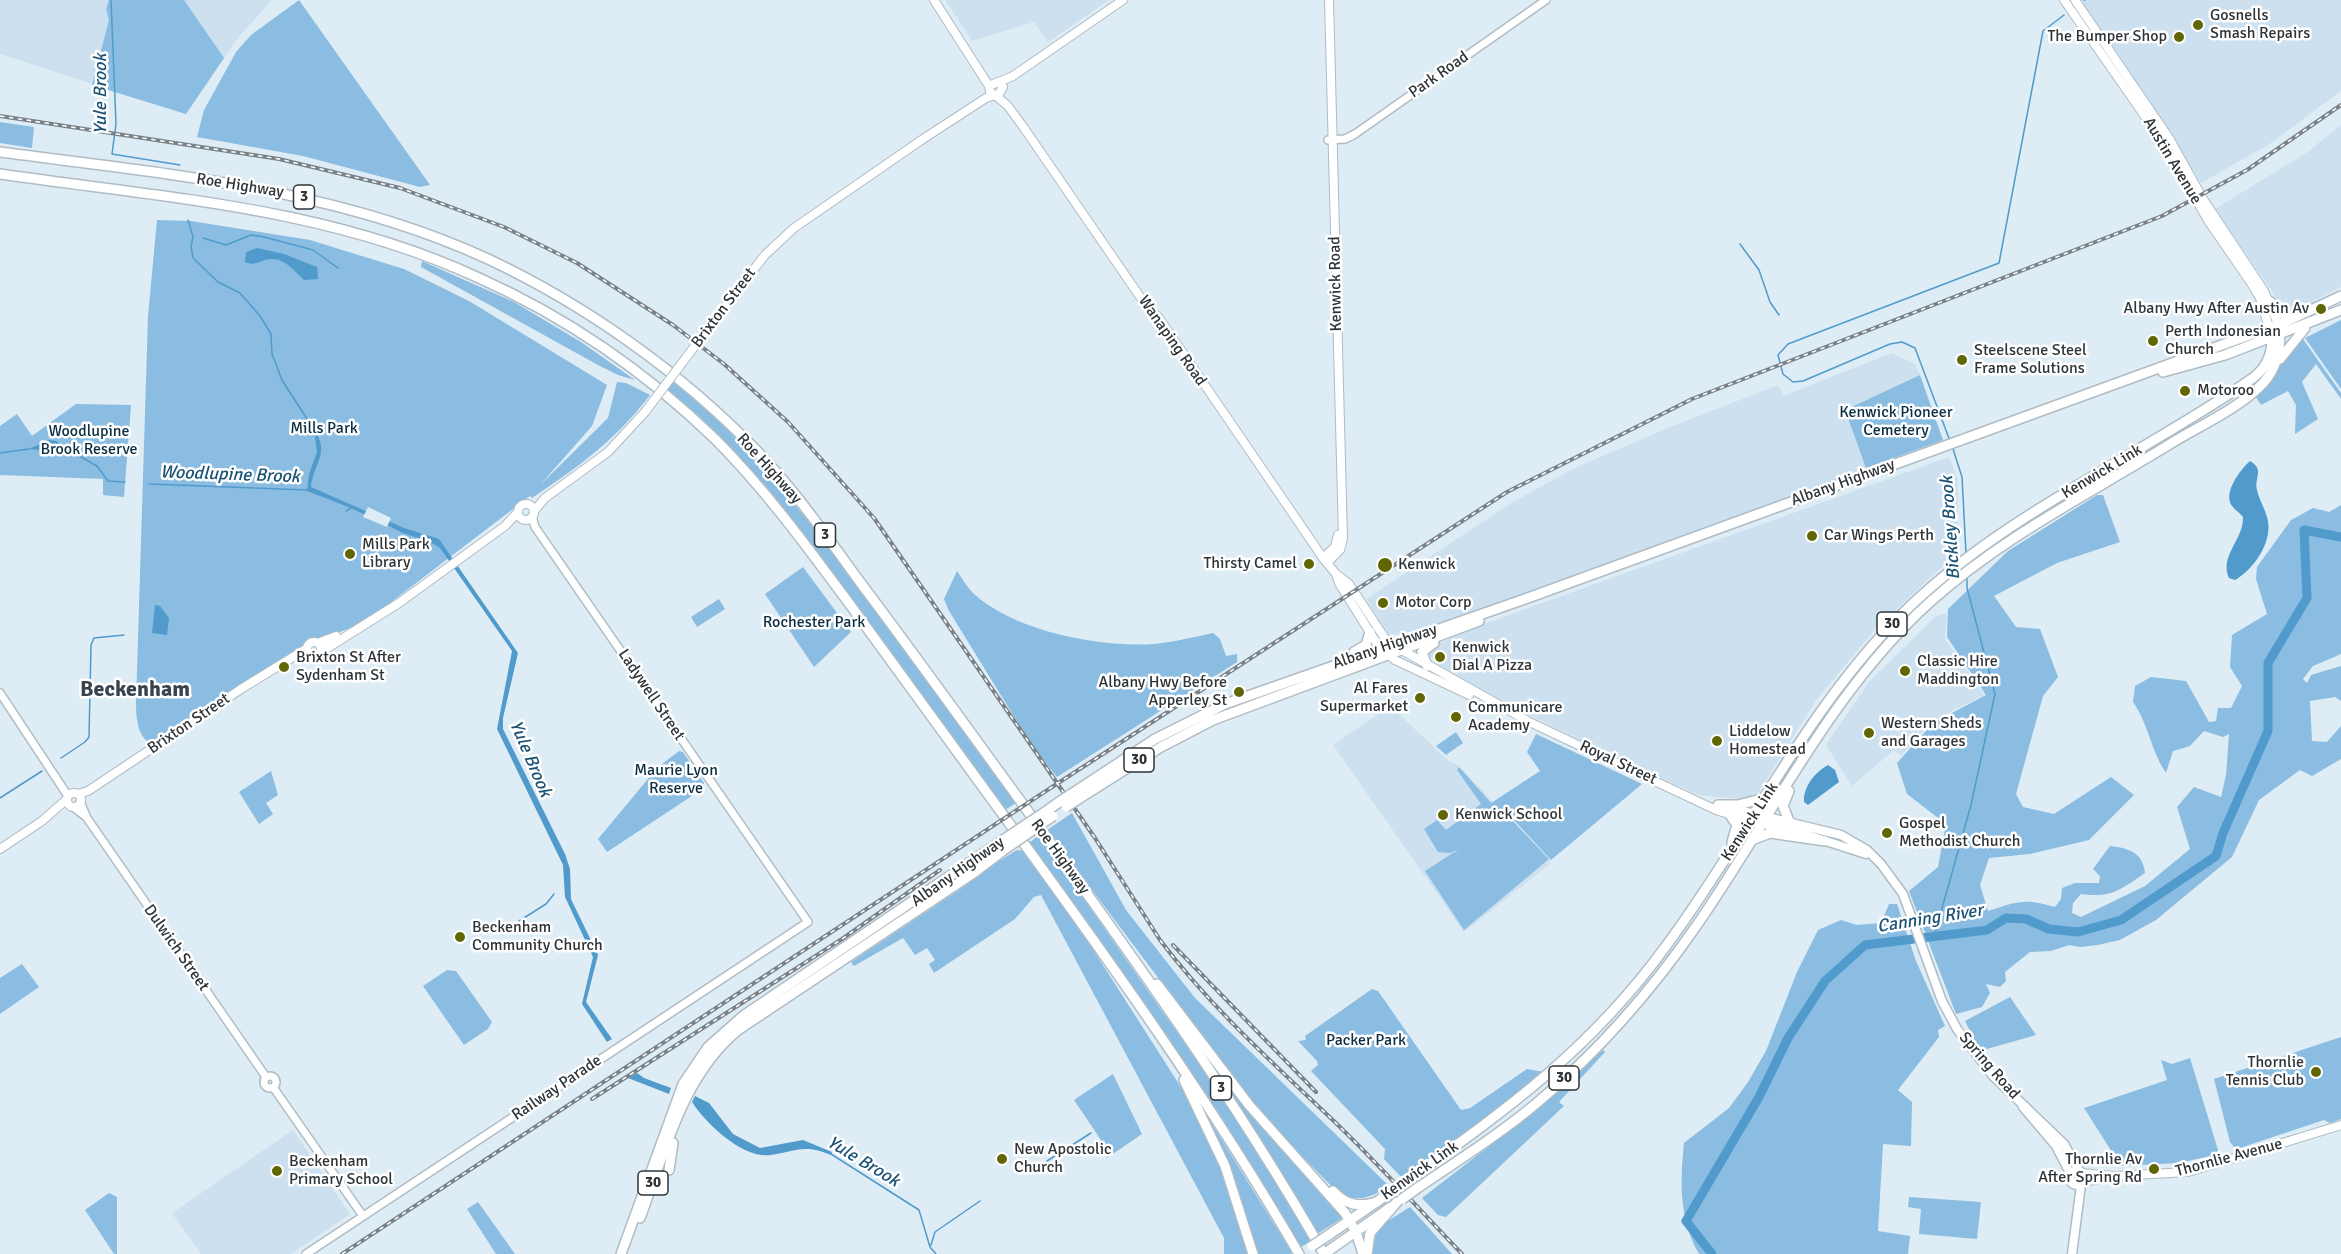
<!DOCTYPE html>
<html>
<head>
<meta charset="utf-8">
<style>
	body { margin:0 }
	canvas { display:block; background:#deecf5 }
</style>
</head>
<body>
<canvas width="2341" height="1254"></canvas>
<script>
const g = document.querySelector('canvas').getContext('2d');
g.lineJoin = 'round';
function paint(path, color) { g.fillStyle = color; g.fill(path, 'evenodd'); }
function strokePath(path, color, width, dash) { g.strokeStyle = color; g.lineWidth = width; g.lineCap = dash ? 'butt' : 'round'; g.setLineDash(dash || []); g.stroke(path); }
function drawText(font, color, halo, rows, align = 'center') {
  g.font = font + ' Signika,sans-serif'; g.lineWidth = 5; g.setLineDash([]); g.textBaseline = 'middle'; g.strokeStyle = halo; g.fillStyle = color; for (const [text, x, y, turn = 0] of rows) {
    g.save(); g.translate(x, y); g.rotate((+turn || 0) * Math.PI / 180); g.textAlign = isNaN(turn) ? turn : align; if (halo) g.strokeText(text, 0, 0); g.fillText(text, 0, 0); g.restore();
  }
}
paint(new Path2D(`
	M0,0h272l-35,39 -51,75 -186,-60z
	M945,0h164l-61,42 -14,-20 -62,19z
	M2078,0h263v91l-73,54 -67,38 -40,-64z
	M2341,125v162l-51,26 -5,-3 -70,-101 91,-56z
	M1892,353l23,11 5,11 -75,35 21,58 -11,7 -380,136 -73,23h-14l-22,-35 147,-97 62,-34 93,-40 110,-43 5,11z
	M1949,457l9,23 -1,73 -79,73 -61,73 -61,97 -16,3 -41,-4 -57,-25 -172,-84 -35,-23 -5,-8 -1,-5 6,-5 54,-23z
	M1947,613l-2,26 39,56 -52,26 -31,35 -7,-6 -42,36 -26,-41 43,-63 67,-66z
	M1390,706l58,54 11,6 92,97 -87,69 -131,-187z
	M293,1130l57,84 -59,40h-90l-29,-41z`), '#cde0ef');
paint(new Path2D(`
	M109,0h75l40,58 -38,56 -94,-29 17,-65 -3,-11z
	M299,0l131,185 -10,2 -117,-31 -106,-19 7,-27 32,-58 15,-17z
	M0,122l34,5 -2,21 -32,-5z
	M157,220l34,1 119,19 94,29 65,32 138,84 -15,41 -52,59 68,-67 9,-36 9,1 24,12c-34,45 -72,72 -118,103l-2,-2 -144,110 -34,21 -26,11 -13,1 -15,13 -148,91c-13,-7 -14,-27 -14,-41l12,-386z
	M422,261l92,41 67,40 54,38 -17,-5 -20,-10 -177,-98z
	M2341,320v69l-36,-51z
	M2303,339l38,54v6l-25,-35 -14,18 16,37 -23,15 1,-29 -8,-14 -27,14 -5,-8c20,-17 29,-46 47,-58z
	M1920,375l23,65 -77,28 -21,-58z
	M675,379c135,122 234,277 341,424l-11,7 -237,-321 -48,-50 -55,-47z
	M76,404l55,1 -7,92 -21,-2v-16l-103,-4v-49l17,-12 15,22z
	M2097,495h6l17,47 -63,21 -63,33 22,31 24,2 18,48 -15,19 -27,98 7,13 31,7 57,-37 23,18 -45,45 -59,14 -41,4 -9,27 8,26c30,-10 36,-13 67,-4l6,-8 1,-11 13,-5h24l1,-7 -7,-7 17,-23c18,2 33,6 35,27 -25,17 -33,25 -64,21l-8,9 -1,10 9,4 64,-31 45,-37 -13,-42 17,-20 27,10 5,-22 3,-41 -6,3 -19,-6 -14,15 -17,5 -7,22c-15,-22 -17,-48 -33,-71l2,-16 16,-9 35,4 23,41 7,-1 2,-13h13l11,-22 -12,-19 2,-32 35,-21 -11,-35 1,-12 34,-47 22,-12 16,4 12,-7v149l-28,12 -10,13 4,4 4,-8 30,-9v35l-6,-4 -25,4 2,40 15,1 14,-16v33l-29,17 -12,-6 -41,30 -27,57 -76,63 -36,20 -22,5 -18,2 -11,-2 -18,6 -21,1 -25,20 1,9 -6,6 -14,-3 4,9 -8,14 -26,7 -47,-123 29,-24 8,-43 -39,-30 -10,-31 36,-40 53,-28 -39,-58 1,-28 60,-58z
	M803,567l48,65 -37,35 -49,-73z
	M957,571c5,7 10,16 16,22 40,38 128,55 181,51 20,-2 40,-7 59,-11l7,6 6,17 11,-2v8l-180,115 -26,-33 -82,-133 -5,-12z
	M719,599l6,10 -28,18 -6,-10z
	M1456,732l7,11 -17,12 -10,-9z
	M1536,734l106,50 -91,76 -41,-44 -4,4 4,-2 39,41 -85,71 -39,-59 34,-22 -9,4 -12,-1 -14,-23 13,-9 9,10 35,-26 -24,-34 2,-3 32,36 49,-32 -13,-19z
	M679,751l4,1 21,31v5l-97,64 -9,-13 59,-71z
	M271,771l7,24 -12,8 7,11 -14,10 -20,-32z
	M1072,813l54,97 69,88 194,188c-17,11 -29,16 -49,9l-81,-83 -212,-282z
	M1039,835l184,263 88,143 -13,8 -82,-136 -59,-91 -128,-179z
	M1017,850l7,1 68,97 101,158 22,46 34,102h-25v-16l-183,-343 -7,2 -19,22 -81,54 -5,-9 6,-4 -8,-12 -12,7 -12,-17 -49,28 -3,-4 117,-78 4,-6z
	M1889,904h8l19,57 29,65 -7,4 1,7 -41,53 14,12 -1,44 -28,-2 -5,87 32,5 -2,18h-209c-20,-35 -19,-72 -15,-111l45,-35 19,-26 18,-31 31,-79 21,-42 23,-10 16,5 24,-2z
	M22,964l17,23 -39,27v-36z
	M447,970l9,1 36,51 -4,7 -24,16 -41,-59z
	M1372,989l6,2 83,119 9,-2 57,-39 17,3 -138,106h-4l-18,-19 1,-10 -74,-78 7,-6 -1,-4 -19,-20 8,-1 -1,-4z
	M2010,997l26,38 -56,16 -15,-30z
	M2341,1037v82l-11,4 -6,-3 -84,28 -6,-1 -4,-5 -16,-63z
	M1199,1046l145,171 -27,17z
	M1603,1050l2,2 -46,50 5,4 -118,111 -8,-2 -16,-17 118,-91z
	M2190,1058l28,92 -3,5 -36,8 -58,3 -37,-58 83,-28 -6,-20 11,4z
	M1113,1074l29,60 -35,24 -10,-15 4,-3 -27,-40z
	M1202,1108l90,145 -1,1h-36z
	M109,1193l8,4v57h-3l-29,-44z
	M1909,1197l72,5 -4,37 -58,-5 2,-25 -13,-2z
	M478,1202l37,52h-19l-29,-45z
	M1410,1207l42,47h-82c7,-30 15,-31 40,-47z`), '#8abde1');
paint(new Path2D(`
	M257,248l27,6 33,13 1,12 -14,1c-9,-8 -18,-21 -32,-21 -11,0 -16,8 -27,3l1,-10z
	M314,430c17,23 -1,34 -3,57l93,41 35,11 79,114 -15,65v11l62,125 5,15 1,30 27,56 -12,47 26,37 -5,3 -25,-38 11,-47 -28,-60 -2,-32 -66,-136 15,-78 -72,-103c-13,-10 -29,-10 -43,-18 -29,-15 -59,-28 -90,-39l2,-17 8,-22z
	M49,440l7,1 19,12 -46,-4z
	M2250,461c15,9 4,16 7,29 2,10 9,20 11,31 4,22 -15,49 -33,59l-6,-2c-10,-22 15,-39 14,-61 -3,-4 -8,-7 -10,-10 -12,-13 8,-38 17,-46z
	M155,605l5,1 9,12 -2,17 -15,-2z
	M1828,765l7,5 4,12 -31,23 -4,-3c-1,-15 11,-30 24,-37z
	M637,1073l7,5 27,10 -2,6 -41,-16z
	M695,1096l14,7 24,31 27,14 43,-8 29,12 -1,3c-27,-11 -33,-4 -60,0 -28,4 -65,-31 -79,-53z`), '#509bcc');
paint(new Path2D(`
	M368,507l23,11 -4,9 -24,-10z`), '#deecf5');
strokePath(new Path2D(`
	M111,0l5,124 -4,30 68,11
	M2084,0h1
	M188,220l5,17 -2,9 2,12 25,24 22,11 20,23 11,18 1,20 10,26 32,50
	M203,238l23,7 25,-10 13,2 49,13 25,18
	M1740,244l19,26 11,32 9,13
	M1950,441l-35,-93 -13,-6 -12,2 -87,37 -10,1 -10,-8 -5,-19 10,-11 211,-81 44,-232 21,-16
	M1953,449l9,28 4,76
	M0,453l29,-4
	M74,453l23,13 11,15 17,1
	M149,484l158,6
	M346,511l7,-4
	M61,758l24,-16 4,-5 2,-92 3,-7 30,-3
	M0,798l42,-27
	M519,921l27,-17 8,-10
	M1934,937l37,-132 24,-111 -28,-106v-12
	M831,1154l88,56 11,37 6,7
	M1047,1161l44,-28
	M931,1245l4,-13 45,-31`), '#509bcc', 1.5);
strokePath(new Path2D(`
	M1712,1254l-26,-33 73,-124 29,-59 37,-57 40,-36 122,-15 19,-12 20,1 23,10 29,3 43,-12 95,-64 7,-23 45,-102v-68l39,-65 -3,-68 37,7`), '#509bcc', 9);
const tertiary = new Path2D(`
	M1328,140l17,-1 10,-5 191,-134
	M0,693l68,103
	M80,802l7,16 179,259
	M73,807l12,9
	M264 1082a6 6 0 1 1 12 0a6 6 0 1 1-12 0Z
	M273,1087l90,129
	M306,1254l502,-332 -273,-395 -3,-11`);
const secondary = new Path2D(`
	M934,0l55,86
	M2064,0l98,141 47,81 42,61 9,15 9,29
	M2075,0l94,138 34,61 61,92 14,33
	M999,82l14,-6 110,-76
	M995,95l13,11 16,22 121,176 14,14 164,240 13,16 13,10 35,53 7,7 135,76
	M719,314l46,-59 29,-27 129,-89 63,-41 13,-4 4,-7 -5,-5 -9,4 1,6 4,3
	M518 512a8 8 0 1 1 16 0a8 8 0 1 1-16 0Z
	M534,511l11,-13 63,-46 37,-40
	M1323,558l12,-11 3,-12
	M1327,563l13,-13 3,-11 -14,-539
	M1336,574l3,9 37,59 19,18 74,35
	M307 649a7 7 0 1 1 14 0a7 7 0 1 1-14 0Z
	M318,643l18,-7
	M321,652l78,-49 106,-77 12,-13
	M1521,718l195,92 34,11
	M67 800a7 7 0 1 1 14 0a7 7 0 1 1-14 0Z
	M78,794l10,-3 153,-102 65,-40
	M1726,807l29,7
	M0,849l42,-28 25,-22
	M2082,1173l31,3
	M2083,1182l32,-6 73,-4 153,-47`);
const primary = new Path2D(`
	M1755,814l86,21 26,15 14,14 22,30 39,107 15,28 36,47 71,68 15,27
	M1750,821l48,11 68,22
	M2023,1107l33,39 15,29
	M2070 1178a7 7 0 1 1 14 0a7 7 0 1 1-14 0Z
	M2072,1254l9,-69`);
const trunk = new Path2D(`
	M2271,302l8,10 12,7
	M2280,359l25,-31
	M2163,372l62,-17 116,-45
	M1354,652l12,-7 4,-13
	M1427,666l-5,-14 12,-9
	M1076,791l79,-52 70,-35 300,-105 760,-277 56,-26
	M1080,798l81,-51 52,-27 266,-99
	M1718,805h20l27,-7
	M1048,810l14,-10
	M1730,815l7,10 -5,17
	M1789,821l-6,-15 6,-15
	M1752,840l18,-7 55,8
	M669,1170l4,-27
	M1408,1180c101,-72 184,-132 258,-234 80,-107 138,-233 233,-329 101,-102 237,-158 354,-239 14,-11 21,-26 18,-45
	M1416,1189c41,-28 84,-55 122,-87 61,-51 114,-112 159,-177 75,-108 134,-234 233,-323 72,-65 159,-108 240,-158 29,-18 72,-37 94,-62 12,-13 18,-35 15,-52
	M640,1218c25,-66 42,-142 98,-188l237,-158 33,-25
	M1327,1236l67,-46
	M621,1254l62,-170 25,-37 35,-31 260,-176
	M1324,1254l67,-47`);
const motorway = new Path2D(`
	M0,152c166,22 335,36 488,107 98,46 192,113 267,190 38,39 70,85 102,129 55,73 108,147 162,221 107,148 214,296 305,455
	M0,174c165,24 326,33 479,104 87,39 168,95 236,161 51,51 93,109 136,167 53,72 105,145 158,217 102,140 203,281 290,431
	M1157,984l92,121 96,108 11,19 7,22
	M1184,1080l41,86 28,88
	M1333,1191c14,15 25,16 44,11
	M1367,1254l3,-21 27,-31`);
strokePath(tertiary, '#afbcc5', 10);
strokePath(secondary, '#afbcc5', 10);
strokePath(primary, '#afbcc5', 11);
strokePath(trunk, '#afbcc5', 12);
strokePath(motorway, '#afbcc5', 12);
strokePath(tertiary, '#fff', 7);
strokePath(secondary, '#fff', 8);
strokePath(primary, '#fff', 8);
strokePath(trunk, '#fff', 9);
strokePath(motorway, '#fff', 9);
const rail = new Path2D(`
	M0,116l279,43 121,29 104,39 73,36 96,62 51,39 64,58 86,96 221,320 65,102c52,69 116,126 178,185 43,42 83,86 124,129
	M1173,945l143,147
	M592,1099l250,-160 98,-69
	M342,1254l710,-467 455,-295 185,-93 470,-183 85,-46 94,-65`);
strokePath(rail, '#7a8289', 4);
strokePath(rail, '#fff', 1.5, [4.5]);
const secondaryBridge = new Path2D(`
	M645,412l74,-98`);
const trunkBridge = new Path2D(`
	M1062,800l14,-9
	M1066,807l14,-9
	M1003,840l45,-30
	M1008,847l45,-31
	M1394,1190l14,-10
	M1402,1199l14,-10
	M1312,1246l15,-10`);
strokePath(secondaryBridge, '#afbcc5', 10, []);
strokePath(trunkBridge, '#afbcc5', 12, []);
strokePath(secondaryBridge, '#fff', 8);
strokePath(trunkBridge, '#fff', 9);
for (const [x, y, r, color] of [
	[2198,25,6,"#606604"],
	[2179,37,6,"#606604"],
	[2321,309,6,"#606604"],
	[2153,341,6,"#606604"],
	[1962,360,6,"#606604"],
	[2185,391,6,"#606604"],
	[1812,536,6,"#606604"],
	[350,554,6,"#606604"],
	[1309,564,6,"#606604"],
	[1385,565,8,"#606604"],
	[1383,603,6,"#606604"],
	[1440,657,6,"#606604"],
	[284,667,6,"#606604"],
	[1905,671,6,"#606604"],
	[1239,692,6,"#606604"],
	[1420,698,6,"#606604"],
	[1456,717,6,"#606604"],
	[1869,733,6,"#606604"],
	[1717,741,6,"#606604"],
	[1443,815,6,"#606604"],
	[1887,833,6,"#606604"],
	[460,937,6,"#606604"],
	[2316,1072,6,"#606604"],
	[1002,1159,6,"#606604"],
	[2154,1169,6,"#606604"],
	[277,1171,6,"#606604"]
]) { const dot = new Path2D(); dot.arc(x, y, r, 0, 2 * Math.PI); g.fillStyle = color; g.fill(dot); strokePath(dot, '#fff', 2); }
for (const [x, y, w] of [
	[304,197,21],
	[825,535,21],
	[1892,624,30],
	[1139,760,30],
	[1564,1078,30],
	[1221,1088,21],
	[653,1183,30]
]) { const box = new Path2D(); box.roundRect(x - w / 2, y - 12, w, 24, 4.5); g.fillStyle = '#fff'; g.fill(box); strokePath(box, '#2f3438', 1.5); }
drawText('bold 15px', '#2f3438', null, [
	["3",304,197],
	["3",825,535],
	["30",1892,624],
	["30",1139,760],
	["30",1564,1078],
	["3",1221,1088],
	["30",653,1183]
]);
drawText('16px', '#2f3438', '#fff', [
	["Gosnells",2210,16],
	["Smash Repairs",2210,34],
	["The Bumper Shop",2167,37,"right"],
	["Albany Hwy After Austin Av",2309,309,"right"],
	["Perth Indonesian",2165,332],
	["Church",2165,350],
	["Steelscene Steel",1974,351],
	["Frame Solutions",1974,369],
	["Motoroo",2197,391],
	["Car Wings Perth",1824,536],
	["Mills Park",362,545],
	["Library",362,563],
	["Thirsty Camel",1297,564,"right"],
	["Kenwick",1398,565],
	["Motor Corp",1395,603],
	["Kenwick",1452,648],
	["Dial A Pizza",1452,666],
	["Brixton St After",296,658],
	["Sydenham St",296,676],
	["Classic Hire",1917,662],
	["Maddington",1917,680],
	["Albany Hwy Before",1227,683,"right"],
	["Apperley St",1227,701,"right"],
	["Al Fares",1408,689,"right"],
	["Supermarket",1408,707,"right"],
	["Communicare",1468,708],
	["Academy",1468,726],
	["Western Sheds",1881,724],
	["and Garages",1881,742],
	["Liddelow",1729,732],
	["Homestead",1729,750],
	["Kenwick School",1455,815],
	["Gospel",1899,824],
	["Methodist Church",1899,842],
	["Beckenham",472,928],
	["Community Church",472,946],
	["Thornlie",2304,1063,"right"],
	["Tennis Club",2304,1081,"right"],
	["New Apostolic",1014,1150],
	["Church",1014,1168],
	["Thornlie Av",2142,1160,"right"],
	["After Spring Rd",2142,1178,"right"],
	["Beckenham",289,1162],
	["Primary School",289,1180]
], 'left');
drawText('16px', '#2f3438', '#fff', [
	["Park Road",1439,75,-35],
	["Austin Avenue",2172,161,59],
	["Roe Highway",240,186,9],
	["Kenwick Road",1336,284,-91],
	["Brixton Street",724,308,-53],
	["Wanaping Road",1172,341,55],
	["Roe Highway",769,469,48],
	["Kenwick Link",2102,472,-31],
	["Albany Highway",1843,483,-20],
	["Albany Highway",1385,647,-19],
	["Ladywell Street",651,695,56],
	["Brixton Street",189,724,-34],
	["Royal Street",1618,763,25],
	["Kenwick Link",1750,822,-57],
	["Roe Highway",1060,857,54],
	["Albany Highway",958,872,-35],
	["Dulwich Street",176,948,55],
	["Spring Road",1989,1066,49],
	["Railway Parade",557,1088,-34],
	["Thornlie Avenue",2229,1158,-15],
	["Kenwick Link",1420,1171,-35]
]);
drawText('16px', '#0b2d41', '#fff', [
	["Kenwick Pioneer",1896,413],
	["Cemetery",1896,431],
	["Mills Park",324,429],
	["Woodlupine",89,432],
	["Brook Reserve",89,450],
	["Rochester Park",814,623],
	["Maurie Lyon",676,771],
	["Reserve",676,789],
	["Packer Park",1366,1041]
]);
drawText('italic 18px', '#1a5375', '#fff', [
	["Yule Brook",101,94,-90],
	["Woodlupine Brook",230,475,2],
	["Bickley Brook",1951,528,-94],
	["Yule Brook",530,759,67],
	["Canning River",1930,919,-9],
	["Yule Brook",863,1162,31]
]);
drawText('bold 22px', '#39444c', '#fff', [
	["Beckenham",135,690]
]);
</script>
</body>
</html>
